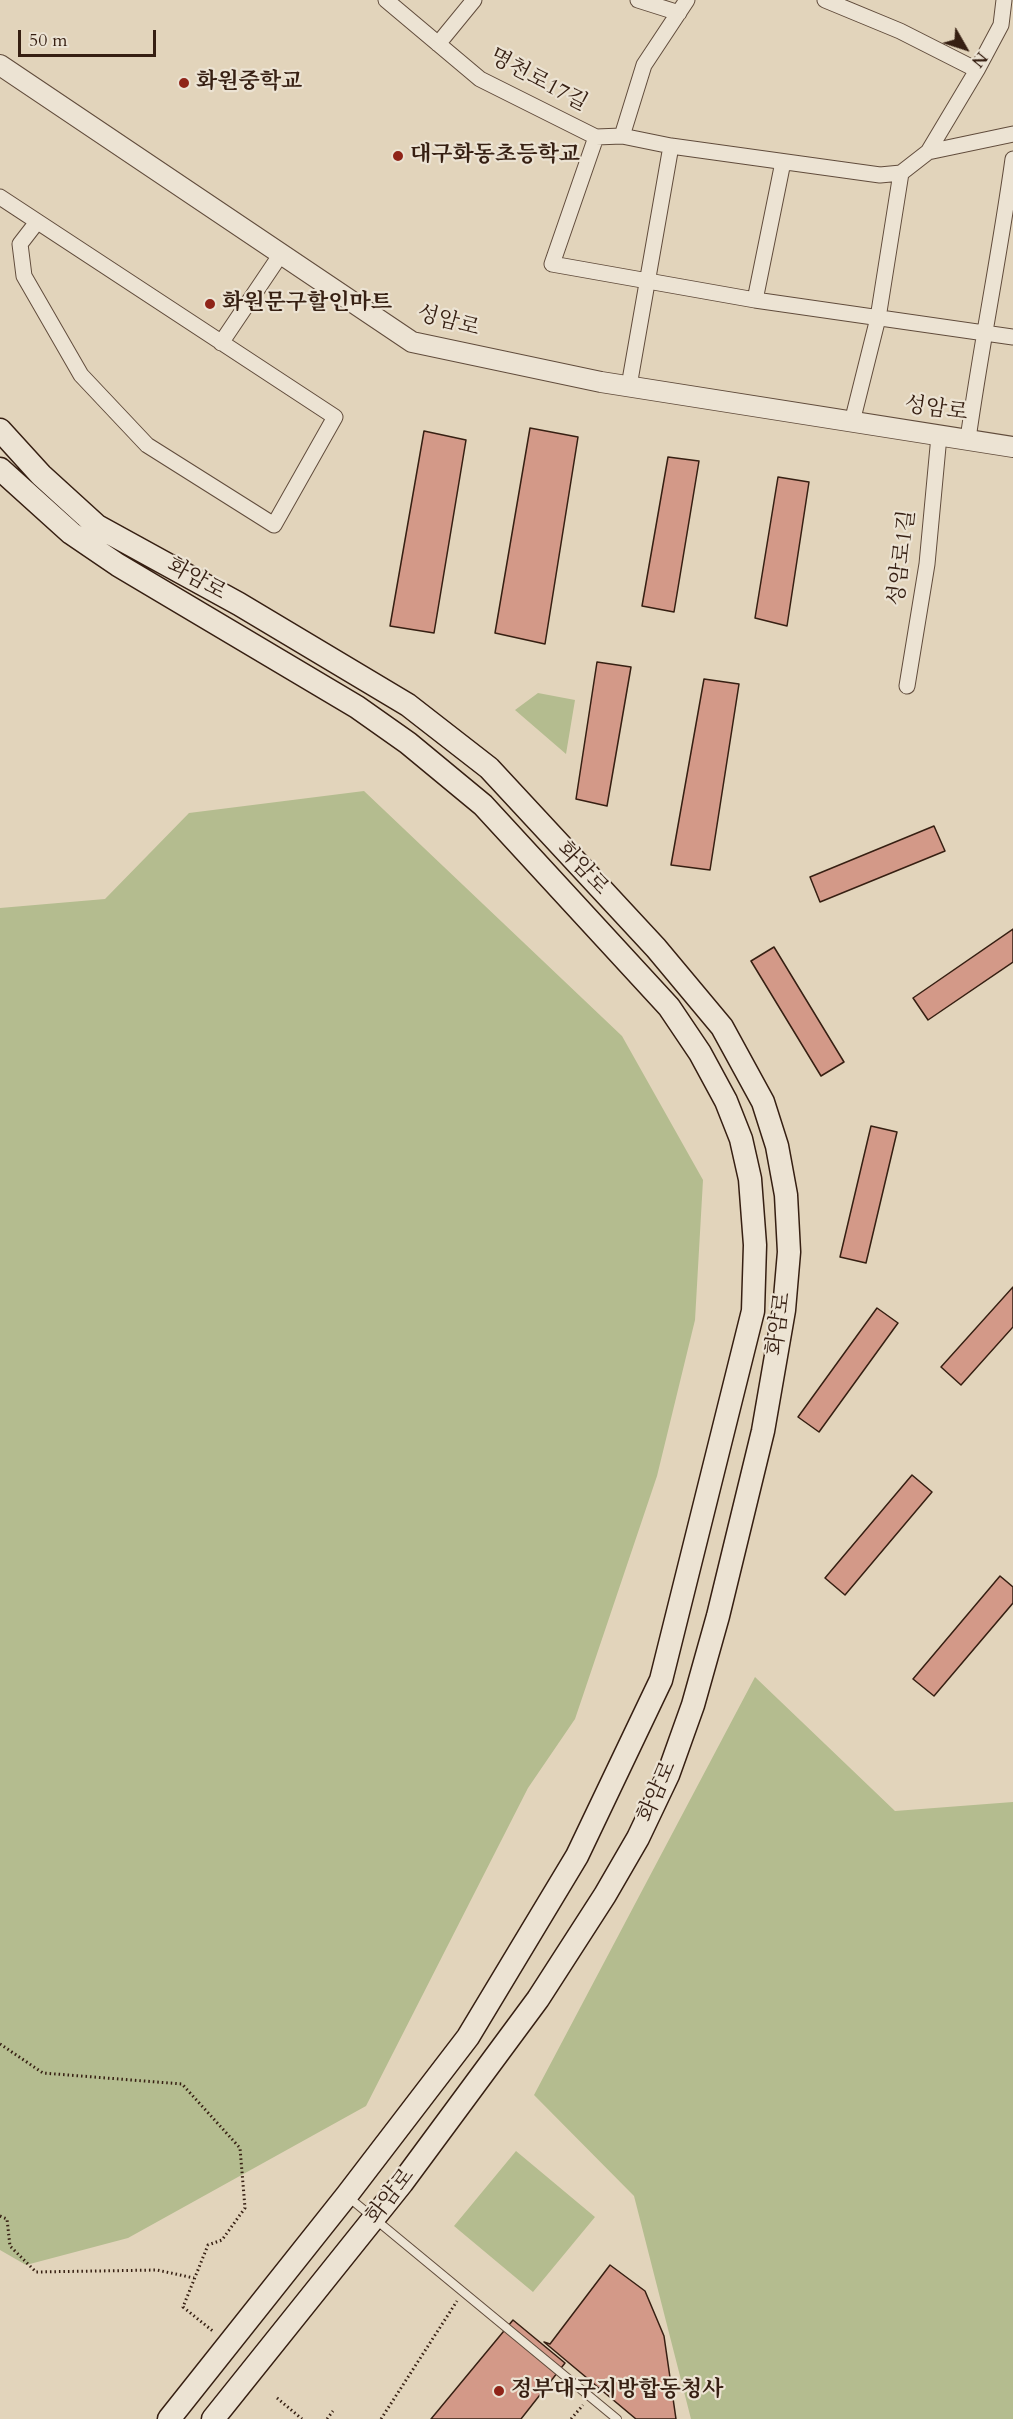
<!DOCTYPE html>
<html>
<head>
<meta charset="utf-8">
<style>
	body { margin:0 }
	#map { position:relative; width:1013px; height:2419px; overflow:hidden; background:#e2d4bb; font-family:Cardo,serif }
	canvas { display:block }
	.north { position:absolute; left:935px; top:18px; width:60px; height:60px; -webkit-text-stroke:4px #ece3d3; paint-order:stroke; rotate:129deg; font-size:16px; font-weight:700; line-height:24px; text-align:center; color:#361f12 }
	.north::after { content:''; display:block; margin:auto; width:21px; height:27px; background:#361f12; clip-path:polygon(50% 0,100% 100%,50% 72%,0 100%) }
	.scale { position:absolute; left:18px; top:30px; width:138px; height:27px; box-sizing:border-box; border:3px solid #361f12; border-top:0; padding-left:8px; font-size:18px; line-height:21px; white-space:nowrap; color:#361f12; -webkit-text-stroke:4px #ece3d3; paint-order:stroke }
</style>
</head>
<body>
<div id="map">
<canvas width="1013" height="2419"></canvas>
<div class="north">N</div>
<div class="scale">50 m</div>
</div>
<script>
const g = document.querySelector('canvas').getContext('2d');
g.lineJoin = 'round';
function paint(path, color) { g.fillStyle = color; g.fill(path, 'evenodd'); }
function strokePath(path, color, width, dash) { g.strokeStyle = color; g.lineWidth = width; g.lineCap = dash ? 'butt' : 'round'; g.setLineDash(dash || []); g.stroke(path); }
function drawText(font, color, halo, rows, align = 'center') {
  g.font = font + ' Cardo,"Noto Serif KR",serif'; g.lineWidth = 4.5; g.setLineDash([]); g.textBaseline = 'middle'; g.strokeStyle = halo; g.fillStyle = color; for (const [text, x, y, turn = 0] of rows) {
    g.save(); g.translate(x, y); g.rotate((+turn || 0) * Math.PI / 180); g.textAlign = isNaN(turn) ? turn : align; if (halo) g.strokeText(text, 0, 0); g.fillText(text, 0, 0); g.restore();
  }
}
paint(new Path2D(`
	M538,693l37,7 -9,54 -51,-44z
	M364,791l258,245 81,144 -8,140 -38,156 -82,243 -47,69 -162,318 -238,132 -102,27 -26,-15v-1342l105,-9 84,-86z
	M755,1677l140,134 118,-9v617h-322l-57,-223 -100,-101z
	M516,2151l79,66 -62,75 -79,-66z`), '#b4bc8f');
const building = new Path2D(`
	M530,428l48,9 -33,207 -50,-11z
	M424,431l42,9 -32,193 -44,-7z
	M668,457l31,4 -25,151 -32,-6z
	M778,477l31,5 -22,144 -32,-8z
	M597,662l34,5 -24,139 -31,-7z
	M704,679l35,5 -29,186 -39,-5z
	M934,826l11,25 -125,51 -10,-25z
	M1013,929v33l-85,58 -15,-22z
	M774,947l70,115 -23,14 -70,-115z
	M871,1126l26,6 -31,131 -26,-6z
	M1013,1287v40l-52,58 -20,-18z
	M877,1308l21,15 -79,109 -21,-15z
	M912,1475l20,17 -87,103 -20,-17z
	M1000,1576l13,11v16l-79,93 -21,-17z
	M610,2265l35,26 19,45 12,83h-40l-92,-77 6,2z
	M513,2320l52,43 -44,56h-90z`);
paint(building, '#d39988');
strokePath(building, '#361f12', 1.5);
const service = new Path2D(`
	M347,2196l270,223`);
const minor = new Path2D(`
	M386,0l94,79 116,58 26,-1 49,10 209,29 21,-2 27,-21 85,-18
	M638,0l41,13
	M825,0l75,31 77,39 24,-45 3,-25
	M438,44l36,-44
	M622,136l22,-71 43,-65
	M596,137l-44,127 203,36 258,37
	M928,152l49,-82
	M0,197l335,220 -61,108 -127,-80 -66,-70 -57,-99 -4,-32 17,-22
	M755,300l28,-138
	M221,343l60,-89
	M629,386l42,-240
	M852,422l26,-104 23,-145
	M968,439c13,-93 32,-186 45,-280
	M907,686l20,-122 12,-128`);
const tertiary = new Path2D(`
	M0,65l412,277 189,40 412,65`);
const secondary = new Path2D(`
	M0,430l41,45 56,51 142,78 169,101 81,63 167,180 66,79 41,75 14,44 9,49 3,57 -5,58 -21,121 -45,185 -25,89 -25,70 -30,63 -33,57 -67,104 -136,184 -189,236
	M0,469l71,64 47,32 239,142 51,36 75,62 186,202 31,46 26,48 15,38 9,40 5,66 -2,66 -92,369 -84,176 -109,181 -121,158 -178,224`);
strokePath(service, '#614c3c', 10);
strokePath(minor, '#614c3c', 17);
strokePath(tertiary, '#614c3c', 22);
strokePath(secondary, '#361f12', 25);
strokePath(new Path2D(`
	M0,2044l43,29 139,11 58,64 5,60 -23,32 -14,5 -25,62 31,25
	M0,2216l7,3 3,27 26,26 121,-2 37,8
	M277,2398l25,21
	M327,2419l6,-8
	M381,2419l76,-118
	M571,2419l12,-14`), '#361f12', 3, [1.5, 3]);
strokePath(service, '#ece3d3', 8);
strokePath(minor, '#ece3d3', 15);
strokePath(tertiary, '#ece3d3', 20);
strokePath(secondary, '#ece3d3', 22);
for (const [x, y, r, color] of [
	[184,83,6,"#8f2418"],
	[398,156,6,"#8f2418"],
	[210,304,6,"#8f2418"],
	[499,2391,6,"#8f2418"]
]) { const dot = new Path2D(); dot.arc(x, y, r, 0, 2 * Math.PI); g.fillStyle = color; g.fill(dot); strokePath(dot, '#ece3d3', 2); }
drawText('22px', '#361f12', '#ece3d3', [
	["명천로17길",538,81,28],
	["성암로",448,322,15],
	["성암로",936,410,8],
	["성암로1길",903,558,-83],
	["화암로",196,580,29],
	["화암로",582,869,47],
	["화암로",780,1324,-82],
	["화암로",658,1792,-66],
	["화암로",391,2197,-52]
]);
drawText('bold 22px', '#361f12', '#ece3d3', [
	["화원중학교",196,83],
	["대구화동초등학교",410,156],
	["화원문구할인마트",222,304],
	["정부대구지방합동청사",511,2391]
], 'left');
</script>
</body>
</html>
